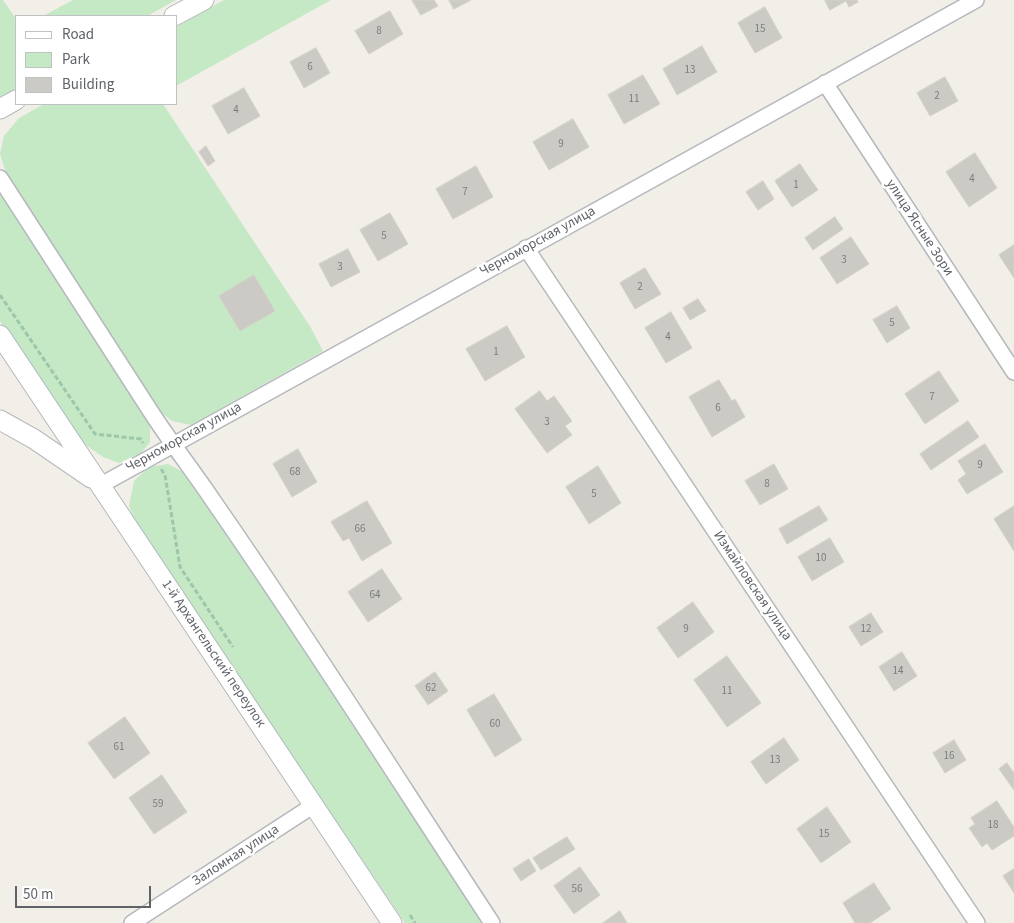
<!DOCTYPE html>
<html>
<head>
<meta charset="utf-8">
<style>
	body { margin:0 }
	#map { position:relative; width:1014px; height:923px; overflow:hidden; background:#f1efe8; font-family:"Source Sans 3",sans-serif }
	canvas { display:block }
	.legend { position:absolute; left:15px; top:15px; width:162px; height:90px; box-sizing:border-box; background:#fff; border:1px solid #bfc1c3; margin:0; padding:6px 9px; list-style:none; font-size:15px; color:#5f6368 }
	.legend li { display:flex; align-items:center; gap:10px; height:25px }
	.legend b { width:25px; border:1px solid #bfc1c3 }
	.scale { position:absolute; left:15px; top:886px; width:136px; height:22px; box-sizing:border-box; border:2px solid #5f6368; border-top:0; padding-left:6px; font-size:15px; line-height:18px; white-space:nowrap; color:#5f6368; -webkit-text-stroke:4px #fff; paint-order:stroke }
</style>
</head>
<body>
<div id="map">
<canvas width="1014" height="923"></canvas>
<ul class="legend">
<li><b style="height:6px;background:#fff"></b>Road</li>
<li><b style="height:14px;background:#c5e8c5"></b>Park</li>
<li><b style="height:14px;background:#cccac5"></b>Building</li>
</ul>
<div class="scale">50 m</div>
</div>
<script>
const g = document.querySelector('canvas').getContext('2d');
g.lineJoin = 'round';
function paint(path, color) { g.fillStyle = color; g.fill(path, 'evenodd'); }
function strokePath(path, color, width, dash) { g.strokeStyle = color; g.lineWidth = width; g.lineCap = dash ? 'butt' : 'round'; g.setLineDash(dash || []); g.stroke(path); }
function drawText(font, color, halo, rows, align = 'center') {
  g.font = font + ' "Source Sans 3",sans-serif'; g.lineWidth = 5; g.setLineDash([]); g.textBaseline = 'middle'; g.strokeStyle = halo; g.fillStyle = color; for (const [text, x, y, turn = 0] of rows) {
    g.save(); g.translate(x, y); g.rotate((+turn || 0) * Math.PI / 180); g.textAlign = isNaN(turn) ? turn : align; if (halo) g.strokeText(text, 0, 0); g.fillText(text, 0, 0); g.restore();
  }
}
paint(new Path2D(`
	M0,0h3l13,19v71l-16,9z
	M73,0h103l-29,16h-104z
	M224,0h107l-155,86v-59z
	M44,104h119l148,224 12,23 -132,74 -19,-4 -10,-8 -157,-243 -5,-16 4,-18 15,-18z
	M0,191l150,234v17l-9,11 -22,10 -16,-6 -23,-16 -80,-120z
	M168,464l21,11 296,448h-80l-268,-396 -8,-21 5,-25 15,-14z`), '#c5e8c5');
const building = new Path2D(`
	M412,0h22l4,6 -17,9z
	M449,0h22l-17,9z
	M825,0h32l1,2 -9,5 -3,-6 -16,9z
	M765,7l17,31 -27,15 -17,-30z
	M390,11l13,23 -34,20 -14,-23z
	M702,46l15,26 -40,23 -14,-26z
	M316,48l14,25 -26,15 -14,-26z
	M643,75l17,29 -36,20 -16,-29z
	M945,77l13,24 -28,15 -13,-23z
	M244,88l16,28 -32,18 -16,-28z
	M573,119l16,28 -40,23 -16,-28z
	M206,146l9,15 -7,5 -9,-14z
	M975,153l22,35 -28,19 -23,-35z
	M800,164l18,26 -26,17 -17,-26z
	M476,166l17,31 -40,22 -17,-30z
	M763,181l11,18 -16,11 -12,-18z
	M390,213l18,31 -30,17 -18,-31z
	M835,217l8,12 -30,21 -8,-12z
	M851,237l18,27 -32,20 -17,-26z
	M1014,245v33l-15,-23z
	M348,249l12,23 -29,15 -12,-23z
	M645,268l16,26 -26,15 -15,-26z
	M254,275l21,36 -35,20 -21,-35z
	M698,299l8,12 -16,9 -7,-12z
	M897,306l13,22 -23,15 -14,-23z
	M671,312l21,36 -26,15 -21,-35z
	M507,326l18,31 -40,24 -19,-32z
	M939,371l20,30 -34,23 -20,-30z
	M719,380l13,21 3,-2 10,18 -33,20 -23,-40z
	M540,391l7,10 7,-5 18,25 -7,5 7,9 -25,18 -32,-44z
	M968,421l11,16 -48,33 -11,-16z
	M985,444l18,28 -36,22 -9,-14 8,-6 -8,-13z
	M298,449l19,33 -25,15 -19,-33z
	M774,464l14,25 -28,16 -15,-24z
	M598,466l23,37 -32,21 -23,-37z
	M367,501l25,42 -30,18 -13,-23 -6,3 -12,-19z
	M819,506l9,14 -41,24 -8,-15z
	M1014,506v45l-20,-32z
	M830,538l14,24 -32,19 -14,-24z
	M382,569l20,30 -34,23 -20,-30z
	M693,602l21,30 -36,26 -21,-30z
	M871,613l12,19 -22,14 -12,-19z
	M902,652l15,24 -23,15 -15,-24z
	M727,656l34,47 -34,24 -33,-47z
	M435,672l13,19 -20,14 -13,-19z
	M494,694l28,46 -27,17 -28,-47z
	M125,717l25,36 -36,26 -26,-36z
	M784,738l15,22 -33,24 -15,-22z
	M954,740l12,20 -21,13 -12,-20z
	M1007,763l7,10v17l-15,-21z
	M162,775l25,37 -33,22 -25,-36z
	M997,801l17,26v9l-22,14 -5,-7 -5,4 -13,-19 6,-4 -4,-6z
	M827,807l24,35 -30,21 -24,-34z
	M567,837l8,12 -34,21 -8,-12z
	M529,859l7,12 -15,10 -8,-12z
	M580,867l20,28 -26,19 -20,-28z
	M1014,869v24l-11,-17z
	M874,883l17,26 -21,14h-15l-12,-20z
	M620,911l7,12h-24z`);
paint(building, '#cccac5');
strokePath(building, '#d6d1c6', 1);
const minor = new Path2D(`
	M825,83l189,289
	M0,178l151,234c20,31 43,60 63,90 96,138 186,281 278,421
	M526,248l451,675
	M101,485l875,-485
	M132,923l182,-118`);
const tertiary = new Path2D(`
	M174,16l30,-16
	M0,109l16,-9
	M0,335l392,588
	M0,420l34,19 57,39`);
strokePath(minor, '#b5b8bc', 18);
strokePath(tertiary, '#b5b8bc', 21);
strokePath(new Path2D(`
	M0,295l95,139 46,5 2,4
	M161,469l4,6 15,92 53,80
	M410,915l5,8`), '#9cc7a9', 3, [5, 2.5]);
strokePath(minor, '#fff', 15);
strokePath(tertiary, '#fff', 19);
drawText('11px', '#7a7d7f', null, [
	["15",760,30],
	["8",379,32],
	["6",310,68],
	["13",690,71],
	["2",937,97],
	["11",634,100],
	["4",236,111],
	["9",561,145],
	["4",972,180],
	["1",796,186],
	["7",465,193],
	["5",384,237],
	["3",844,261],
	["3",340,268],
	["2",640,288],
	["5",892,324],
	["4",668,338],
	["1",496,353],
	["7",932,398],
	["6",718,409],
	["3",547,423],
	["9",980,466],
	["68",295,473],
	["8",767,485],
	["5",594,495],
	["66",360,530],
	["10",821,559],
	["64",375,596],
	["9",686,630],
	["12",866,630],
	["14",898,672],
	["62",431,689],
	["11",727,692],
	["60",495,725],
	["61",119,748],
	["16",949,757],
	["13",775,761],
	["59",158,805],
	["18",993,826],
	["15",824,835],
	["56",577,890]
]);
drawText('14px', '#5f6368', '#fff', [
	["улица Ясные Зори",919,228,57],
	["Черноморская улица",538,242,-29],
	["Черноморская улица",184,438,-29],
	["Измайловская улица",752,586,56],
	["1-й Архангельский переулок",213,654,56],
	["Заломная улица",236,856,-33]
]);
</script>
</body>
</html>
